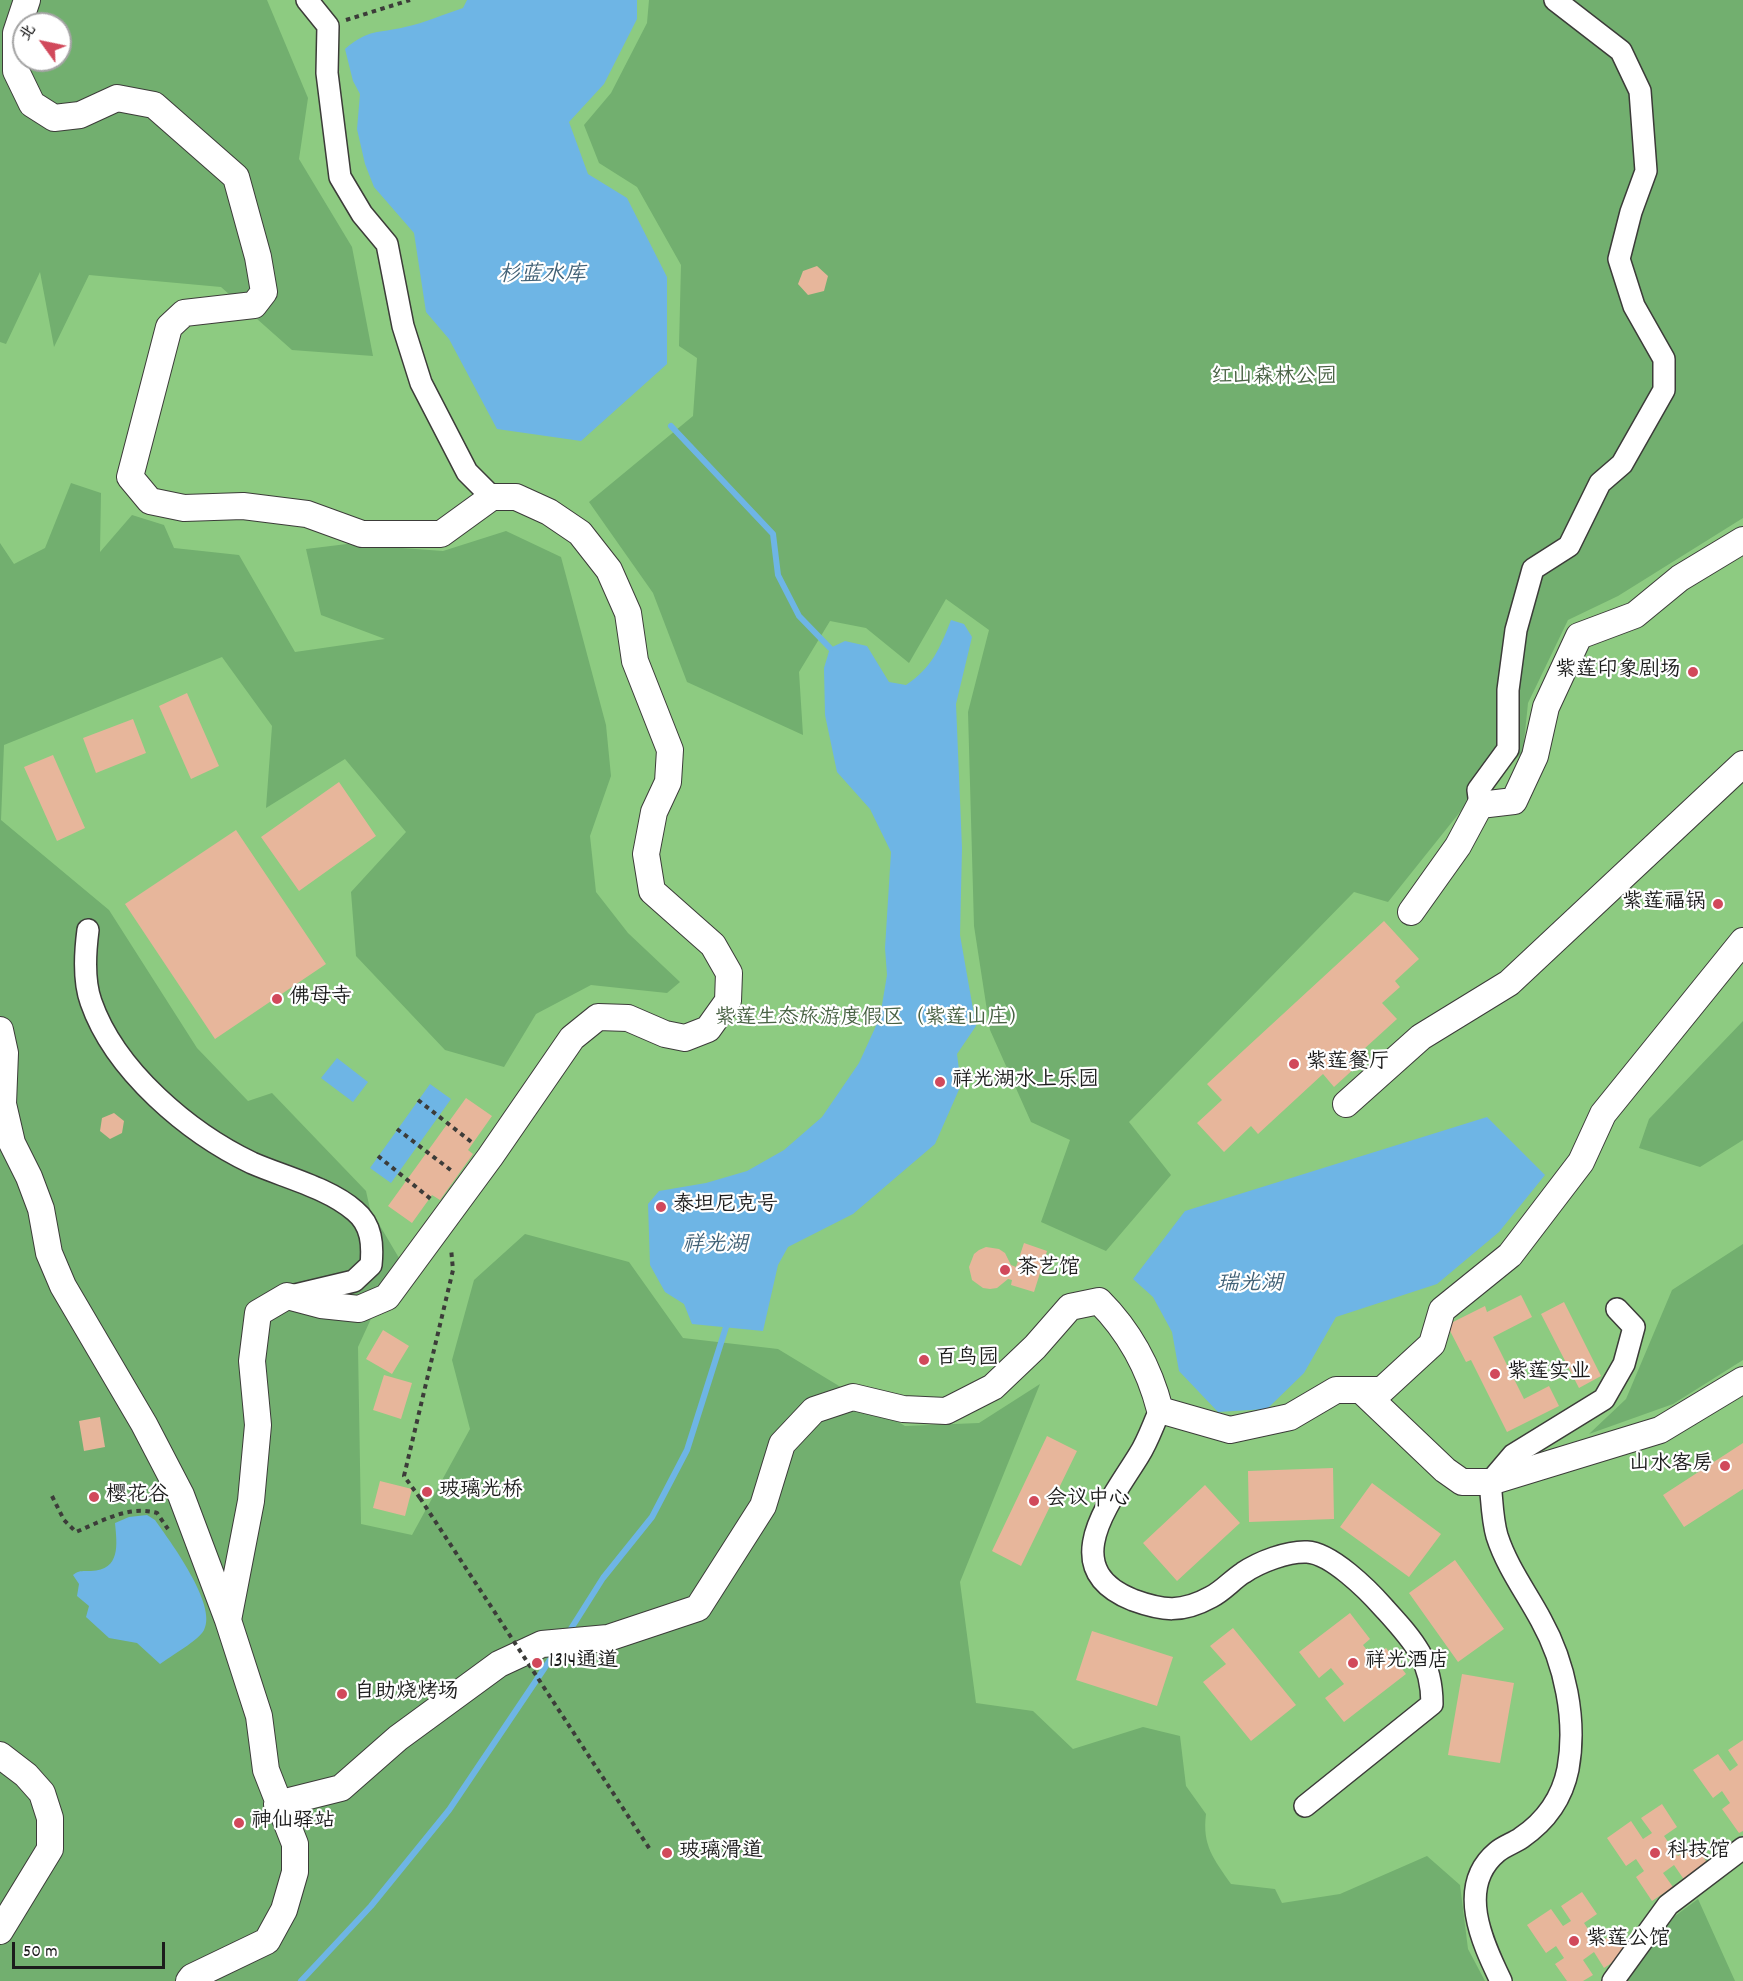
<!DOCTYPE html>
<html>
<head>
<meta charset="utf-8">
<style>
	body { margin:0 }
	#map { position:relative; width:1743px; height:1981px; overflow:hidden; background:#f3eedb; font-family:Dekko,"LXGW WenKai TC",sans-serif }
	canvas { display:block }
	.north { position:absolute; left:12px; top:12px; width:60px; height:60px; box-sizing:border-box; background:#fff; border:2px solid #a4a4a4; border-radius:50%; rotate:303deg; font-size:16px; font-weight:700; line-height:24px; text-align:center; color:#1c1c1c }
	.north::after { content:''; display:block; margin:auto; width:21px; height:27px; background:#d1495b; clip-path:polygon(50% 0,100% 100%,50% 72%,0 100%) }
	.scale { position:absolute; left:12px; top:1942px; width:153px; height:27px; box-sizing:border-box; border:3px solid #1c1c1c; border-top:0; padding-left:8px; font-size:18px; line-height:21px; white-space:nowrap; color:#1c1c1c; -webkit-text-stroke:4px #fff; paint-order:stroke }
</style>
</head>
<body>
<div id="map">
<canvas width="1743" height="1981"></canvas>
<div class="north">北</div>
<div class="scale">50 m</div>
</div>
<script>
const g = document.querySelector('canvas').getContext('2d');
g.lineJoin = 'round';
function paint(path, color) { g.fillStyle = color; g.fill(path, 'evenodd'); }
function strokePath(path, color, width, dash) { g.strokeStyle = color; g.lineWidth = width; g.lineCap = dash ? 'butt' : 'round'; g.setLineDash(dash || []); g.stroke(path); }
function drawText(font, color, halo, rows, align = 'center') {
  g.font = font + ' Dekko,"LXGW WenKai TC",sans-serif'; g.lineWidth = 4.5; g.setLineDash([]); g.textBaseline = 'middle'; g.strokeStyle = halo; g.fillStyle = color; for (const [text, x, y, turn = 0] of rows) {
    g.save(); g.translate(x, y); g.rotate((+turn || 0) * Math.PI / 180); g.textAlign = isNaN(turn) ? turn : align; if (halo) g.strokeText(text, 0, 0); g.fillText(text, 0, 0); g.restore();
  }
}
paint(new Path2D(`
	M0,0h1743v1981h-1743zM24,24h36v36h-36z`), '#8dcb81');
paint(new Path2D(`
	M0,0h267l41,98 -9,61 53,88 21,109 -81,-6 -71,-63 -132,-12 -35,72 -14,-75 -34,72 -6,-2zM24,24h36v36h-36z
	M649,0h1094v518l-125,78 -50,24 -40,83 -5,49 -63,60 -72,90 -34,-10 -225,230 42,53 -65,76 -65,-29 29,-82 -39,-18 -41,-92 -16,-104 -6,-214 21,-82 -43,-31 -37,64 -43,-35 -36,-7 -31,51 4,63 -116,-53 -34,-89 -64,-91 104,-86 4,-58 -18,-12 2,-81 -44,-78 -38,-24 -15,-38 27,-32 36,-70z
	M71,483l30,10 -1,59 32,-37 32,10 10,23 65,7 56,97 90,-13 -64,-24 -15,-66 41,-5 96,7 63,-20 55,26 45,168 5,51 -21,60 6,56 32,41 52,49 -13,11 -76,-8 -55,29 -32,53 -59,-17 -89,-94 -5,-64 55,-60 -61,-73 -79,49 6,-82 -50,-69 -218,88 -3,75 108,90 88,138 51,53 24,-8 94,98 4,18 29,49 -41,89 3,177 51,11 58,-106 -18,-69 22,-80 51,-46 104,28 54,76 95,11 127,77 74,-3 61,-39 -80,198 16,121 57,8 40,38 70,-22 37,9 6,50 20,28c-4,32 8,45 25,70l44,5 7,14 58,-9 87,-38 33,29 8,64 17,32h-1485v-1438l14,21 31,-16z
	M1743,1021v119l-43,27 -61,-19 10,-29z
	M1743,1244v116l-70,44 -84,30 37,-35 46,-109z
	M1698,1899l37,82h-108l48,-65z`), '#72af6f');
paint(new Path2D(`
	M467,0h170v19l-33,65 -35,38 19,52 39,24 40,79v87l-86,77 -84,-12 -48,-90 -23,-27 -12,-79 -40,-46 -9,-23 -8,-35 3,-35 -7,-13 -8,-32c25,-21 32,-15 60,-22 20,-4 39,-13 58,-19z
	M951,620l13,4 8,13 -16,67 6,144 -2,87 16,91 -19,28 4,31 -26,59 -82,70 -65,33 -10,18 -15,66 -71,-7 -8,-20 -19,-12 -15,-27 -2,-61 11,-13 47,-8 41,-12 37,-21 38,-33 37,-54 21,-46 7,-42 -2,-27 6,-96 -21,-43 -33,-37 -12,-57 -1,-47 6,-20 15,-7 22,5 22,36 17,3c26,-17 34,-37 45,-65z
	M337,1058l31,24 -15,20 -32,-24z
	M430,1084l21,15 -60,84 -21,-15z
	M1487,1117l58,58 -46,57 -62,52 -101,33 -32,56 -37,36 -49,3 -39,-41 -7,-39 -19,-35 -20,-18 52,-68z
	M147,1515l8,5c14,20 63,85 49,110 -5,10 -33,26 -44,34l-23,-21 -28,-5 -23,-21 3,-11 -12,-10 2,-12 -6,-9c5,-5 11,-4 18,-4 30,-1 26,-27 24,-48l14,-6z`), '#6eb5e5');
strokePath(new Path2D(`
	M671,426l102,108 5,41 21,41 31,32
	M567,1635l36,-57 49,-61 35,-67 39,-123
	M301,1981l70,-75 78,-96 107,-159`), '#6eb5e5', 6);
paint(new Path2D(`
	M817,266l11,10 -4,15 -16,4 -10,-11 5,-13z
	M187,693l32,73 -28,13 -32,-73z
	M133,719l13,34 -50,20 -13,-35z
	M53,755l32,73 -28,13 -33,-74z
	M339,782l37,54 -77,55 -38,-54z
	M236,830l90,134 -111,75 -90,-135z
	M1384,921l35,38 -24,22 5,6 -18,16 15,16 -33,30 5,6 -35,32 -11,-13 -65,60 -7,-8 -27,26 -27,-29 25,-23 -15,-16z
	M466,1098l26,18 -24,34 5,4 -33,46 -8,-5 -20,28 -24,-17z
	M114,1113l10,8 -2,12 -12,6 -10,-8 2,-13z
	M1024,1243l23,8 -13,41 -23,-7 1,-5 -4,-1 -11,9 -7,1 -7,-1 -11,-8 -3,-13 5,-13 5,-4 7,-3 13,2 6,4 6,12 5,2z
	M1521,1295l11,22 -39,20 31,62 25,-13 10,20 -52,26 -36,-72 -5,2 -19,-37 38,-19 2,6z
	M1564,1302l37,74 -22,12 -38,-74z
	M383,1330l26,16 -17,28 -26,-15z
	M384,1375l28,8 -11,36 -28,-9z
	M100,1417l5,30 -21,4 -5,-30z
	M1047,1436l30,15 -56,115 -29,-15z
	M1743,1443v46l-59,38 -21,-32z
	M1333,1468l1,51 -85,3 -1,-51z
	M380,1481l32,8 -7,27 -32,-8z
	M1372,1483l69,51 -32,43 -69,-50z
	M1205,1485l35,38 -63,58 -34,-38z
	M1455,1560l49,69 -46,33 -49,-69z
	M1350,1613l20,26 -7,6 10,13 13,-10 20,26 -62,48 -19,-24 19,-14 -13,-16 -12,10 -20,-26z
	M1233,1628l63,77 -45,36 -48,-59 23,-18 -16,-18z
	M1092,1631l81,26 -16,49 -81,-26z
	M1462,1674l52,9 -14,80 -52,-8z
	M1743,1740v91l-4,2 -17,-24 8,-6 -8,-12 -9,7 -20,-28 25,-16 12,17 8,-6 -10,-15z
	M1662,1804l15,23 -13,9 14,20 17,-12 13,20 -23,17 -11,-16 -11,8 10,14 -21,14 -16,-24 8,-6 -8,-12 -10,7 -19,-28 24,-17 12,18 9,-6 -11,-15z
	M1582,1892l15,22 -13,9 14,21 17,-12 13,20 -24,16 -10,-16 -11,8 10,15 -10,6h-16l-12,-17 9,-6 -8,-12 -10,7 -19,-28 24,-16 12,17 8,-5 -10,-15z`), '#e7b69b');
const minor = new Path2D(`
	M307,0l21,26 -1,47 13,104 22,37 25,30 16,82 18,57 46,89 25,25
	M1480,805l-2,-15 30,-41v-59l8,-60 17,-61 36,-23 31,-63 22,-19 42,-74v-31l-30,-53 -15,-47 12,-47 15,-41 -6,-80 -19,-40 -66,-51
	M88,930c-3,23 -5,50 3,72 24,69 98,131 161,161 32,14 77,25 103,48 17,14 18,34 16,54l-17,16 -63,15
	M1160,1410c-7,15 -12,31 -21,45 -28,46 -85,113 -6,145 30,11 49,13 78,-3 12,-6 21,-17 32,-24 16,-11 45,-22 64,-21 24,1 61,38 76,55 29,32 49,52 49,97l-127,102
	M1501,1981c-19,-39 -45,-95 -4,-129 7,-6 17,-9 24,-14 25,-17 41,-39 47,-69 9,-49 -3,-106 -27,-149 -15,-28 -34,-53 -44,-84 -5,-17 -5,-37 -7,-54l23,-27 91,-56 20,-35 10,-37 -17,-18
	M1613,1981l55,-76 75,-57`);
const tertiary = new Path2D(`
	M27,0l-11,33v38l16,33 22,14 26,-3 37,-17 37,7 82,72 22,80 6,35 -10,13 -70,8 -15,14 -39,150 20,24 34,7 59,-2 64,8 55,20h79l51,-37h24l33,15 31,21 29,37 19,43 7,48 35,89 -2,32 -14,30 -8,42 6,37 61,54 16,28 -1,28 -20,28 -23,9 -20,-4 -37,-16 -30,-1 -26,21 -82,119 -103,140 -28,12 -38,-4 -34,-9 -29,17 -6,48 6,64 -7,76 -23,119
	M1411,912l47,-66 22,-41 34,-4 21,-45 11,-49 33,-71 56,-21 45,-37 63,-38
	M0,1030l5,23 -2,51 9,39 17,34 12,32 8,44 14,33 81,138 37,71 47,125 31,96 7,54 29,74v28l-11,38 -17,31 -75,36 -3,4
	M1346,1104l75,-67 88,-54 234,-219
	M1363,1392l82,78 17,12h28l170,-52 83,-50
	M0,1755l26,20 16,18 8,25v31l-50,82
	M277,1804l64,-16 57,-50 101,-74 43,-20 66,-6 90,-30 65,-102 19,-62 32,-34 39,-13 50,12 43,2 47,-24 42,-40 35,-40 29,-6c31,31 50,66 61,109l70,20 60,-13 46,-27h46l50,-46 10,-34 68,-55 71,-93 22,-48 140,-173`);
strokePath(minor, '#3c3c39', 24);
strokePath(tertiary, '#3c3c39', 28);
strokePath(new Path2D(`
	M346,20l64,-20
	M418,1100l56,44
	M397,1129l55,42
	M378,1156l54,44
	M52,1496l12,24 12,12c26,-11 53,-27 81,-19l11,16
	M420,1498l-16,-22 49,-206 -2,-22`), '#3c3c39', 4, [4.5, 4.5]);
strokePath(minor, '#fff', 21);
strokePath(tertiary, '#fff', 26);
strokePath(new Path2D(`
	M420,1498l231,353`), '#3c3c39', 4, [4.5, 4.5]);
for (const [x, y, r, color] of [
	[1693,672,6,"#d1495b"],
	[1718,904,6,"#d1495b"],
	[277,999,6,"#d1495b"],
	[1294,1064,6,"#d1495b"],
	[940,1082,6,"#d1495b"],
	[661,1207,6,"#d1495b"],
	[1005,1270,6,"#d1495b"],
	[924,1360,6,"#d1495b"],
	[1495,1374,6,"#d1495b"],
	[1725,1466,6,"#d1495b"],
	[427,1492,6,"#d1495b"],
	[94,1497,6,"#d1495b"],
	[1034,1501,6,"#d1495b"],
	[537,1663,6,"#d1495b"],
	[1353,1663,6,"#d1495b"],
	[342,1694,6,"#d1495b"],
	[239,1823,6,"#d1495b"],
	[667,1853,6,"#d1495b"],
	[1655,1853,6,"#d1495b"],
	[1574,1941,6,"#d1495b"]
]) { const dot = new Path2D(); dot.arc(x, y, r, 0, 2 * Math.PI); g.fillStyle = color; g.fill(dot); strokePath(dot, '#fff', 2); }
drawText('21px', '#496244', '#fff', [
	["红山森林公园",1274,379],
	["紫莲生态旅游度假区（紫莲山庄）",872,1020]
]);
drawText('21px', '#1c1c1c', '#fff', [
	["紫莲印象剧场",1681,672,"right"],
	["紫莲福锅",1706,904,"right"],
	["佛母寺",289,999],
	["紫莲餐厅",1306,1064],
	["祥光湖水上乐园",952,1082],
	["泰坦尼克号",673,1207],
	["茶艺馆",1017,1270],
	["百鸟园",936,1360],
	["紫莲实业",1507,1374],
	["山水客房",1713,1466,"right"],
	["玻璃光桥",439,1492],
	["樱花谷",106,1497],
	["会议中心",1046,1501],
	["1314通道",549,1663],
	["祥光酒店",1365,1663],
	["自助烧烤场",354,1694],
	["神仙驿站",251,1823],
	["玻璃滑道",679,1853],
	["科技馆",1667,1853],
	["紫莲公馆",1586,1941]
], 'left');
drawText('italic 22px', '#416176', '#fff', [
	["杉蓝水库",542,277],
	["祥光湖",715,1247],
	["瑞光湖",1250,1286]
]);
</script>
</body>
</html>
